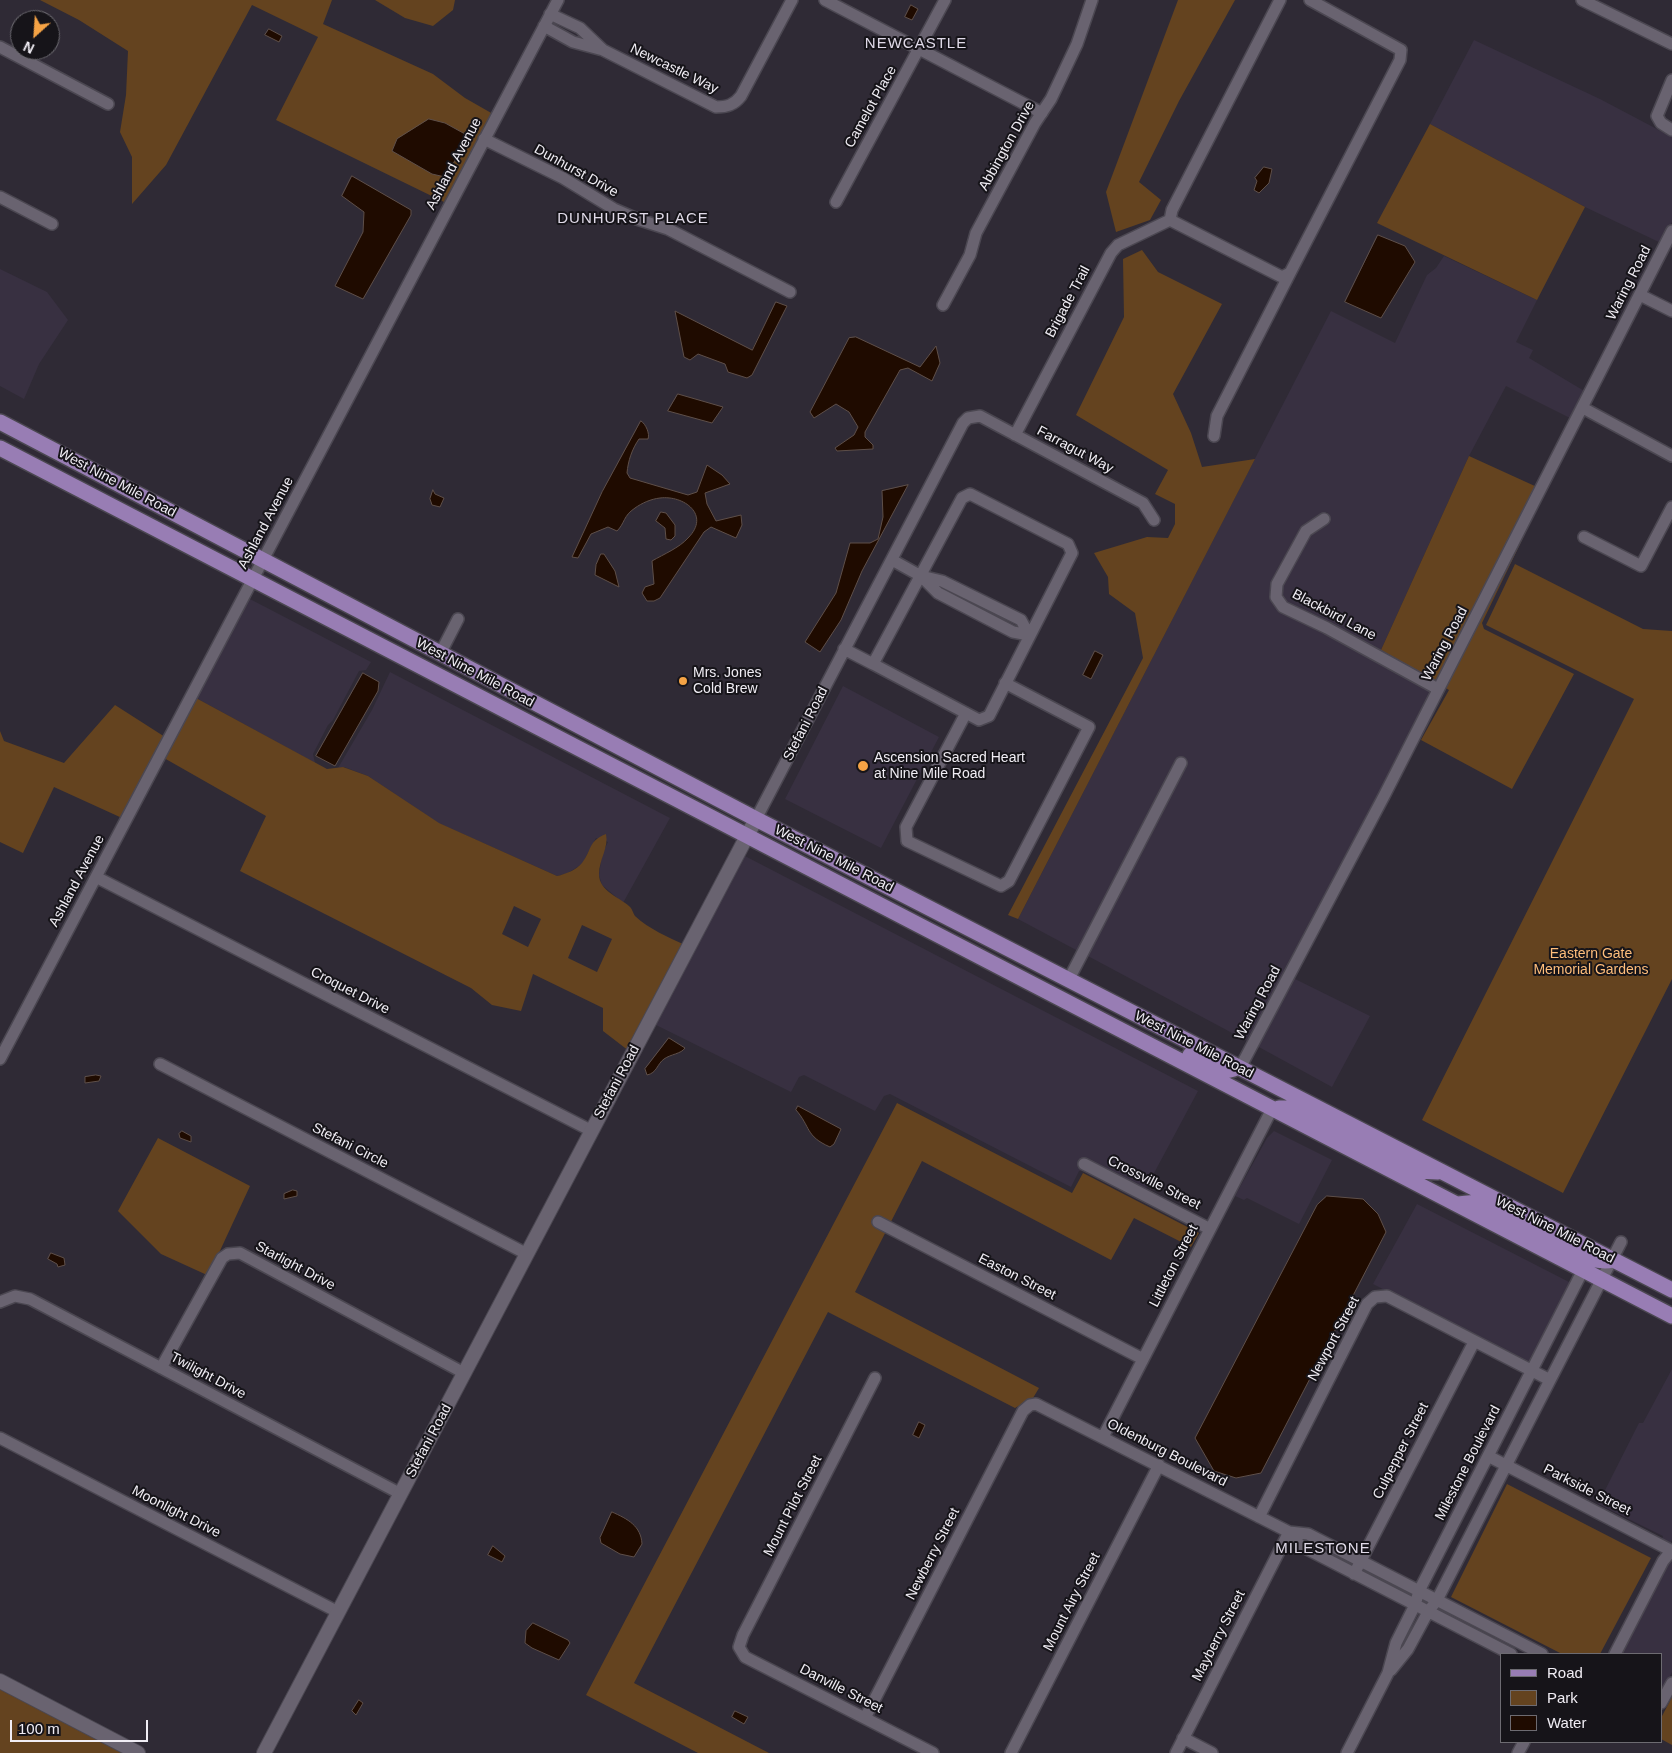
<!DOCTYPE html>
<html>
<head>
<meta charset="utf-8">
<style>
	body { margin:0 }
	#map { position:relative; width:1672px; height:1753px; overflow:hidden; background:#2f2a35; font-family:Helvetica,sans-serif }
	canvas { display:block }
	.legend { position:absolute; left:1500px; top:1653px; width:162px; height:90px; box-sizing:border-box; background:#161419; border:1px solid #6d6b71; margin:0; padding:6px 9px; list-style:none; font-size:15px; color:#f0edf4 }
	.legend li { display:flex; align-items:center; gap:10px; height:25px }
	.legend b { width:25px; border:1px solid #6d6b71 }
	.north { position:absolute; left:10px; top:10px; width:50px; height:50px; box-sizing:border-box; background:#161419; border:1px solid #6d6b71; border-radius:50%; rotate:206deg; font-size:14px; font-weight:700; line-height:20px; text-align:center; color:#f0edf4 }
	.north::after { content:''; display:block; margin:auto; width:18px; height:22px; background:#f5a345; clip-path:polygon(50% 0,100% 100%,50% 72%,0 100%) }
	.scale { position:absolute; left:10px; top:1720px; width:138px; height:22px; box-sizing:border-box; border:2px solid #f0edf4; border-top:0; padding-left:6px; font-size:15px; line-height:18px; white-space:nowrap; color:#f0edf4; -webkit-text-stroke:4px #161419; paint-order:stroke }
</style>
</head>
<body>
<div id="map">
<canvas width="1672" height="1753"></canvas>
<ul class="legend">
<li><b style="height:6px;background:#987db4"></b>Road</li>
<li><b style="height:14px;background:#64431f"></b>Park</li>
<li><b style="height:14px;background:#1f0b00"></b>Water</li>
</ul>
<div class="north">N</div>
<div class="scale">100 m</div>
</div>
<script>
const g = document.querySelector('canvas').getContext('2d');
g.lineJoin = 'round';
function paint(path, color) { g.fillStyle = color; g.fill(path, 'evenodd'); }
function strokePath(path, color, width, dash) { g.strokeStyle = color; g.lineWidth = width; g.lineCap = dash ? 'butt' : 'round'; g.setLineDash(dash || []); g.stroke(path); }
function drawText(font, color, halo, rows, align = 'center') {
  g.font = font + ' Helvetica,sans-serif'; g.lineWidth = 4; g.setLineDash([]); g.textBaseline = 'middle'; g.strokeStyle = halo; g.fillStyle = color; for (const [text, x, y, turn = 0] of rows) {
    g.save(); g.translate(x, y); g.rotate((+turn || 0) * Math.PI / 180); g.textAlign = isNaN(turn) ? turn : align; if (halo) g.strokeText(text, 0, 0); g.fillText(text, 0, 0); g.restore();
  }
}
paint(new Path2D(`
	M1474,40l126,59 72,38v85l-11,21 -76,-36 -155,-83z
	M1444,256l93,44 -21,42 17,8 -4,8 57,34 -14,27 -66,-33 -37,70 -88,194 26,15 -77,-42 -44,-20 -5,-8 1,-9 27,-52 20,-12 -2,-10 -18,9 -7,7 -29,55 -2,15 10,14 44,21 107,58 -52,103 -131,248 -163,-87 101,-195 -8,-3 -101,194 -60,-32 313,-608 64,32 32,-68 9,-7z
	M0,269l47,23 21,28 -29,44 -15,35 -24,-13z
	M248,598l123,64 -5,8 -7,1 -26,49 -5,5 -15,29 2,9 -119,-65z
	M390,672l280,146 -47,85 -21,-18 -3,-10 3,-21 6,-12 -12,-4 -14,26 -14,9 -11,3 -119,-53 -70,-47 -24,-9 -6,1 34,-58z
	M843,686l96,51 -58,111 -96,-49z
	M743,855l455,236 -53,99 -62,-33 -5,9 6,4 -5,1 -8,16 -181,-93 -6,2 -9,15 -71,-36 -5,2 -8,15 -137,-68z
	M1293,978l77,38 -38,71 -75,-41z
	M1274,1131l58,29 -33,64 -52,-26 -3,2 -9,-4 32,-58z
	M1417,1204l154,79 -41,81 -157,-80z
	M1672,1369v171l-2,4 -8,-5 1,-3 -65,-32 41,-81h4z
	M1672,1557v115l-11,22v-40h-41z`), '#383041');
paint(new Path2D(`
	M40,0h292l-9,24 110,50 32,24 28,16 -49,88 -168,-82 42,-83 -66,-32 -86,160 -34,39v-47l-12,-25 6,-37 2,-44 -49,-31z
	M375,0h80l-2,10 -20,16 -28,-8z
	M1178,0h57l-56,101 -40,81 22,18 -11,20 -34,12 -10,-40z
	M1430,124l155,83 -48,93 -160,-77z
	M1142,250l16,22 64,32 -49,90 18,39 11,34 53,-8 -237,460 -10,-4 135,-257 -8,-45 -26,-19 -1,-17 -14,-24 53,-16 21,1 7,-14v-20l-20,-10 13,-24 -92,-55 48,-98 -1,-58z
	M1469,456l68,31 -100,195 -56,-32z
	M1546,490l-64,133 2,6 90,45 -62,115 -91,-49 28,-50 -5,-3z
	M1515,564l128,65 29,2v348l-109,214 -141,-73 212,-421 -148,-74z
	M196,698l131,71 16,-2 25,9 71,47 118,53c9,-2 19,-6 25,-13 10,-13 6,-22 24,-29 3,13 -7,26 -7,40 0,17 20,23 30,32 3,2 4,7 6,10 14,13 33,21 50,29l-56,106 -26,-20v-23l-70,-34 -12,37 -29,-6 -21,-17 -231,-117 26,-55 -102,-58zM514,906l27,13 -13,28 -26,-13zM582,925l30,14 -15,33 -29,-14z
	M115,705l50,32 -43,81 -68,-31 -31,66 -23,-11v-111l4,10 60,22z
	M897,1103l175,90 11,-20 116,60 -8,14 -57,-29 -23,42 -189,-99 -67,131 184,96 -6,10 -18,10 -187,-96 -194,371 135,70h-71l-112,-58z
	M158,1138l92,48 -32,69 -11,20 -46,-21 -43,-43z
	M1507,1484l144,74 -51,96h-38l-111,-57z
	M0,1681l138,72h-138z
	M1672,1697v48l-11,-6v-21z`), '#64431f');
const water = new Path2D(`
	M911,5l7,4 -6,11 -7,-3z
	M269,29l13,7 -3,6 -14,-7z
	M429,119l16,4 20,11 -2,13 -18,30 -13,-3 -40,-23 5,-12z
	M1264,167l8,2 -3,14 -10,10 -5,-3 3,-9 -2,-3z
	M352,176l59,34v5l-48,84 -28,-13 28,-54 1,-20 -22,-16z
	M1378,235l27,11 10,16 -34,56 -36,-16z
	M776,302l11,4 -35,69 -5,3 -19,-6 -3,-8 -27,-10 -8,6 -6,-3 -9,-46 77,39z
	M856,337l64,30 16,-21 4,17 -8,18 -24,-13 -8,2 -35,62v5l8,8v4l-36,2 -2,-3 19,-13 4,-8 -9,-15 -13,-8 -22,14 -4,-6 39,-74z
	M678,394l45,13 -11,16 -44,-12z
	M641,421c5,3 9,13 7,18h-9c-7,10 -11,22 -12,34l3,5 58,17 9,-3 10,-27 15,10 8,9 -25,9 2,11 9,17 25,-6 1,10 -6,13 -25,-11 -7,5 -44,66 -6,3h-7l-5,-8 3,-6 9,-3 -2,-23c12,-7 27,-13 36,-23 23,-23 -4,-43 -28,-40 -9,1 -18,5 -25,10 -12,8 -10,15 -18,23l-9,-4 -17,7 -13,24 -6,-1 30,-65z
	M908,485l-46,86 -21,49 -21,32 -15,-10 31,-49 14,-50h20l8,-4 5,-22 -1,-26z
	M433,490l2,4 9,4 -4,9 -8,-2 -2,-6z
	M661,512l5,1 9,12v11l-4,4 -5,-1 -1,-11 -9,-7z
	M601,554h3l11,17 4,16 -24,-12 1,-10z
	M1095,651l8,4 -12,24 -8,-4z
	M363,673l16,9 -1,9 -43,75 -19,-10z
	M669,1038l16,10c-4,6 -14,6 -21,11 -7,5 -7,14 -17,16l-2,-6z
	M96,1075l5,1 -2,5 -14,2v-6z
	M798,1106l43,23 -7,15 -4,3c-25,-11 -19,-20 -34,-37z
	M182,1131l9,5v6l-11,-4 -1,-4z
	M293,1190l4,1v5l-13,3v-5z
	M1327,1196l36,3 15,15 8,18 -125,241 -25,5 -22,-7 -19,-33 122,-233z
	M51,1253l13,5 1,7 -7,2 -1,-3 -9,-5z
	M919,1422l6,3 -6,13 -6,-3z
	M612,1512c16,7 29,14 30,32l-8,13 -14,-3 -19,-11 -1,-5z
	M493,1546l12,10 -3,6 -14,-7z
	M533,1623l35,17 2,3 -11,17 -27,-12 -7,-5 1,-12z
	M359,1700l4,3 -7,12 -4,-4z
	M735,1711l13,6 -4,7 -12,-7z`);
paint(water, '#1f0b00');
strokePath(water, '#5e4f49', 1);
const minor = new Path2D(`
	M825,0l217,113
	M1582,0l90,44
	M550,14l30,14 22,21
	M544,26l29,16 30,8 113,57c11,0 18,-2 25,-11l51,-96
	M0,47l108,57
	M1672,80l-15,36 4,7 11,7
	M484,139l79,39 51,31 23,10 31,10 122,63
	M0,197l52,27
	M836,202l109,-202
	M1170,220l112,57 8,-4 110,-213 1,-10 -91,-50
	M1640,295l32,16
	M943,305l27,-50 6,-22 59,-110 16,-24 26,-55 15,-44
	M1583,408l89,48
	M1015,435l96,-182 7,-8 52,-25 2,-10 108,-210
	M1214,436l3,-20 73,-143
	M970,494l98,50 4,9 -83,163 -10,4 -106,-56 89,-166z
	M1324,519l-18,12 -29,53 -1,13 7,10 44,21 111,61
	M1584,537l57,29 31,-59
	M892,560l29,16 21,5 79,39 8,15 -16,-3 -75,-39 -17,-17
	M844,649l29,15
	M440,654l18,-35
	M966,713l-60,114 1,14 94,45 8,-5 80,-154 -84,-44
	M756,819l207,-396 5,-5 12,-2 163,87 11,17
	M96,877l496,254
	M1068,981l113,-218
	M0,1059l558,-1059
	M160,1064l367,190
	M1240,1068l144,-272 288,-565
	M1084,1164l126,65
	M878,1222l265,137
	M0,1302l15,-6 15,3 371,195
	M161,1368l61,-110 6,-4 12,-1 224,120
	M875,1378l-132,257 -4,12 6,10 188,96
	M1103,1437l169,-328
	M0,1438l338,174
	M1488,1456l184,95
	M1259,1517l108,-213 8,-7 12,-1 163,84
	M1289,1532l12,14 210,108
	M1354,1574l120,-232
	M1615,1654l48,-93 9,-11
	M1391,1670l17,-21 20,-37 9,-12 184,-358
	M1661,1703l11,-20
	M865,1718l158,-307 7,-6 6,-1 253,128 19,2 234,120
	M1183,1738l29,15
	M1011,1753l148,-288
	M1176,1753l113,-221
	M1347,1753l41,-80 8,-30 19,-38 4,-14 164,-321
	M1518,1753l6,-11`);
const tertiary = new Path2D(`
	M0,1681l138,72
	M264,1753l492,-934`);
const primary = new Path2D(`
	M0,422l756,397 916,471
	M0,448l1672,868
	M1190,1055l36,16 8,-2
	M1279,1108h9l17,5 111,58 22,1
	M1457,1204c7,0 16,-3 23,-1 30,12 103,66 132,57`);
strokePath(minor, '#4b4751', 14);
strokePath(tertiary, '#4b4751', 16);
strokePath(primary, '#4b4751', 18);
strokePath(minor, '#696370', 11);
strokePath(tertiary, '#696370', 14);
strokePath(primary, '#987db4', 15);
for (const [x, y, r, color] of [
	[683,681,5,"#f5a345"],
	[863,766,6,"#f5a345"]
]) { const dot = new Path2D(); dot.arc(x, y, r, 0, 2 * Math.PI); g.fillStyle = color; g.fill(dot); strokePath(dot, '#161419', 2); }
drawText('14px', '#f0edf4', '#161419', [
	["Newcastle Way",674,69,26],
	["Camelot Place",871,107,-61],
	["Abbington Drive",1007,146,-61],
	["Ashland Avenue",454,164,-62],
	["Dunhurst Drive",576,171,29],
	["Waring Road",1629,283,-63],
	["Brigade Trail",1068,302,-62],
	["Farragut Way",1075,450,28],
	["West Nine Mile Road",117,483,28],
	["Ashland Avenue",266,523,-62],
	["Blackbird Lane",1334,615,28],
	["Waring Road",1445,644,-62],
	["West Nine Mile Road",475,673,28],
	["Stefani Road",806,724,-63],
	["West Nine Mile Road",834,859,27],
	["Ashland Avenue",77,881,-62],
	["Croquet Drive",350,991,27],
	["Waring Road",1258,1003,-62],
	["West Nine Mile Road",1194,1045,27],
	["Stefani Road",617,1082,-62],
	["Stefani Circle",350,1146,27],
	["Crossville Street",1154,1183,27],
	["West Nine Mile Road",1555,1230,27],
	["Starlight Drive",295,1266,28],
	["Littleton Street",1174,1266,-63],
	["Easton Street",1017,1277,27],
	["Newport Street",1334,1339,-62],
	["Twilight Drive",208,1376,28],
	["Stefani Road",429,1441,-62],
	["Culpepper Street",1401,1451,-63],
	["Oldenburg Boulevard",1167,1453,27],
	["Milestone Boulevard",1468,1463,-63],
	["Parkside Street",1587,1490,27],
	["Mount Pilot Street",793,1506,-63],
	["Moonlight Drive",176,1512,27],
	["Newberry Street",933,1554,-63],
	["Mount Airy Street",1072,1602,-63],
	["Mayberry Street",1219,1636,-63],
	["Danville Street",841,1689,27]
]);
drawText('14px', '#f0edf4', '#161419', [
	["Mrs. Jones",693,673],
	["Cold Brew",693,689],
	["Ascension Sacred Heart",874,758],
	["at Nine Mile Road",874,774]
], 'left');
drawText('14px', '#ffbe7b', '#161419', [
	["Eastern Gate",1591,954],
	["Memorial Gardens",1591,970]
]);
g.letterSpacing = '1px';
drawText('15px', '#e0dae8', '#161419', [
	["NEWCASTLE",916,44],
	["DUNHURST PLACE",633,219],
	["MILESTONE",1323,1549]
]);
g.letterSpacing = '0px';
</script>
</body>
</html>
